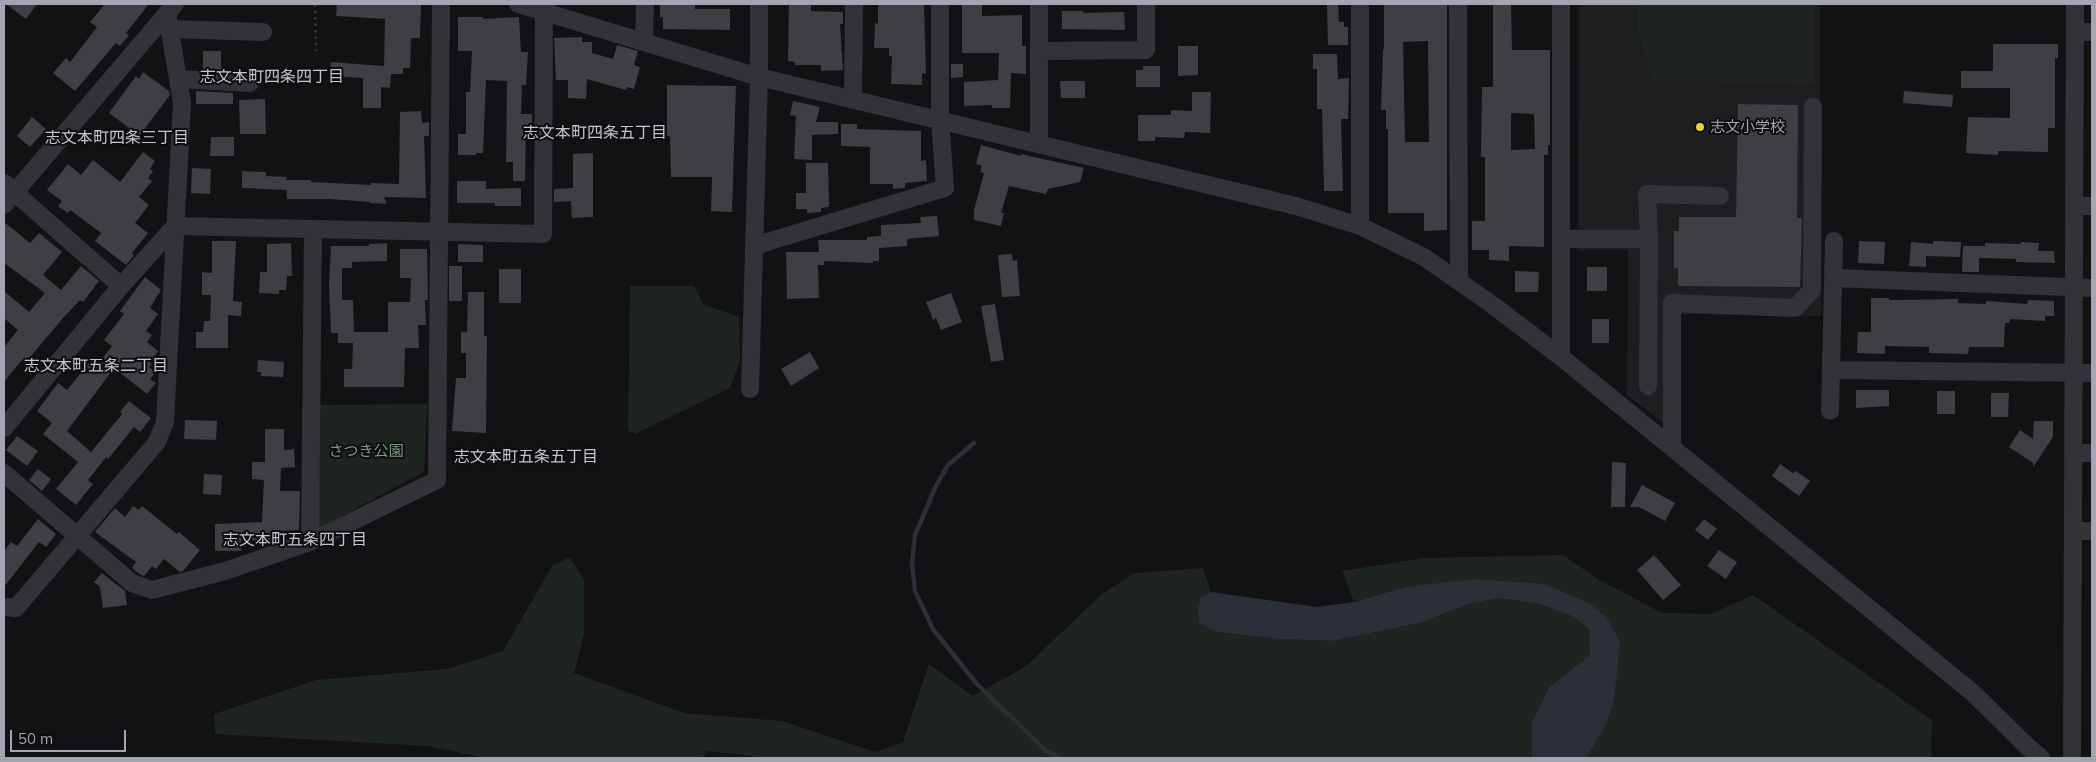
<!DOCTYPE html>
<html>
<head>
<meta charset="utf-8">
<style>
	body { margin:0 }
	#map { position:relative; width:2096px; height:762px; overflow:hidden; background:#121113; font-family:Mulish,sans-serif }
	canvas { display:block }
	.frame { position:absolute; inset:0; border:5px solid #a3a5b3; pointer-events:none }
	.scale { position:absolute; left:10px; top:730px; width:116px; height:22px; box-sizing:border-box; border:2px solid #a3a5b3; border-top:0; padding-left:6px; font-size:15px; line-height:18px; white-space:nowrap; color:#a3a5b3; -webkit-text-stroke:4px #0d0c0e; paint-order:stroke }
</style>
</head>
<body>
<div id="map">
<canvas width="2096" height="762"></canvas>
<div class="frame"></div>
<div class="scale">50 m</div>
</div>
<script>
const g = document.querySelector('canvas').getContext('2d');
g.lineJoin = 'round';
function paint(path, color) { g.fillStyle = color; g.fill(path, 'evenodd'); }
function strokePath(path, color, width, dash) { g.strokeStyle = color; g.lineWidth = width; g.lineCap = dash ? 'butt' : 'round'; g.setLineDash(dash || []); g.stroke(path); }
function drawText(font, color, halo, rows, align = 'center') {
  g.font = font + ' Mulish,"Noto Sans JP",sans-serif'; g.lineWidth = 4; g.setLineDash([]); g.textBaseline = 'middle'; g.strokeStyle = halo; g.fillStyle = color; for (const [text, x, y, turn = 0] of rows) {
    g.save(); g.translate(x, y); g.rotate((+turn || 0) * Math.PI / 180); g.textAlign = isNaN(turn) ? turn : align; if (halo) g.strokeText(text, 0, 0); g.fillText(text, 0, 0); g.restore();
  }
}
paint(new Path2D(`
	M1579,4h241l1,312 -143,-2v120l-51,-39 1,-145h-50z`), '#1e1d20');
paint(new Path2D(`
	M1638,4h176v81l-162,-6 -14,-49z
	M630,286h64l9,18 36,13 1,44 -10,27 -95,46 -7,-4z
	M427,404l-3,68 -106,57 2,-124z
	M1563,555l33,23 66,35 49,1 42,-19 179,125 -1,38h-343v-3l18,-30 -17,-122 -184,-16 -51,15 -12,-31 82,-13z
	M570,557l14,23v54l-10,39 110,40 98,8 93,31 28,-10 26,-78 44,32 52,-29 77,-73 33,-21 68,-5 8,24 -10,5 15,35 64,7 52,2 88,-18 48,-19 31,-6 41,6 34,13 16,12v26l-41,32 -17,35v36h-778l-1,-2 -47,-5 -3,7h-217l-59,-12 -212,-12 -1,-20 102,-34 131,-11 56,-18 49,-85z`), '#1e2520');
paint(new Path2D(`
	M1475,579l70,5 44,19 18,15 13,24 -6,57 -8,26 -18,30v3h-56v-36l17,-35 41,-32 -1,-26 -15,-12 -34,-13 -41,-6 -31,6 -48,19 -88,18 -52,-2 -65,-7 -16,-10 -1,-14 3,-11 10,-5 106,15 37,-5 51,-15z`), '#2a2f38');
strokePath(new Path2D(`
	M974,443l-26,22 -12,21 -21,49 -3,28 3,28 18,38 44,55 68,66 16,8`), '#2a2f38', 4.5);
paint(new Path2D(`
	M6,4h31l-11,15z
	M105,4h44l-23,29 3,2 -9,11 -4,-3 -41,48 -22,-18 13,-15 4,4 27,-35 -7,-5z
	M337,4h84l-1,34h-9l-1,30h-7v6h-12l-1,14 -9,-1v21h-18v-30l-33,-2 1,-14 53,4 1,-47 -49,-3z
	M660,4h35v5h35v21l-67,-1v-12h-3z
	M789,4h22v7l32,1v12h-3l3,46 -22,1v-6h-26v-3l-7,-1z
	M878,4h46l2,70 -4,-1v12l-31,-1 1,-28h-3v-8h-15l1,-25 3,1z
	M962,4h20v12l40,-1v31h4v28l-15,-1 -1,35h-18v-3l-28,1v-24l34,-2 1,-27h-37z
	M1327,4h11l1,18h5v5h4v18h-20z
	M1384,4h63v226l-23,1v-18h-36v-84h-2v-19h-5l2,-61h1zM1428,41l1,101h-24l-2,-100z
	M1493,4h18l1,46h38v95h-2v10h-4v92l-35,-1v15l-20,-1v-10h-17v-29h13v-64h-4l1,-70h11zM1511,113l23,1 1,35 -24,1z
	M1062,11h21v2l41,-1 1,18 -63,-1z
	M458,17h25v2l36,-2 2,35h7l-2,33h-4l-1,29h11v15h-6l-1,52h-12v-19h-7l1,-81 -21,-1 -3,73h-7v2h-18v-21h8v-42h4l2,-41h-14z
	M582,37v5h10v11l21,6 4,-14 21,6 -4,14 6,2 -6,22 -7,-2 -1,3 -39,-11 -1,20 -18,-1v-18h-12l-2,-42z
	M1993,44h65v14h-3v70h-7v24l-50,-1v4l-32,-2 2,-36 42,1v-30h-49v-17h32z
	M1178,46h20v29l-20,1z
	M203,51h18v20l-18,-1z
	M1313,54h24l1,25 11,-1 -1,41h-7l2,72h-19l-2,-82h-5v-40h-4z
	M951,64h12v13l-12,1z
	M1143,66h17v21h-24v-17h7z
	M143,72l26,19 1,4 -33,44 -10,-7 2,-4 -20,-15 27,-37 3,3z
	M1060,81h25v17h-24z
	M667,85l69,1 -4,126 -21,-1 1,-34h-41l-1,-41h-3z
	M196,91l37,2v11h-37z
	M1904,91l49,4 -1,12 -49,-4z
	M1192,92h19l-1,41 -25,-1 -1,6 -29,-1v4h-17v-26h33v-5l21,1z
	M265,99l1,35h-26l-1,-34z
	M793,101l27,6 -4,15h22v12l-26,1v25l-18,-1 2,-43 -6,-1z
	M1738,104l60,1 -1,113h5l-2,69 -122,-1v-18h-4v-37h5v-14h57z
	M421,111l1,12 7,-1v14h-5l2,62 -42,-1 3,7 -17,-1v-1l-40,-3h-43l-1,-12v3l-44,-2v-17l24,1v4l21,1 -1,3h25v2l60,3v-2l28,1 1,-72z
	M32,117l14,12 -16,18 -13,-11z
	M841,124h16v5l64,2v30l5,-1 1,21 -22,2v5l-12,1v-5h-23v-37l-29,-1z
	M211,137h23v19h-24z
	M981,145l40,11v-2l63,14 -4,14 -32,7 -2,5 -37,-8 -8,27h3l-3,13 -27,-6v-10l10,-37 -4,-1 2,-6 -6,-2z
	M143,152l12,9 -5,8 3,2 -5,7 4,3 -13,16 10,8 -14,18 13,10 -16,20 2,2 -8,10 -31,-24 6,-8 -31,-23 -2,3 -10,-7 4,-5 -15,-11 21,-26 13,11 12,-15 27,22z
	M593,153v64l-21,1 -1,-17 -17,1v-13l19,-1v-34z
	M806,163h22l1,44 -8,1v4l-14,1v-4h-11v-16h10z
	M192,168l19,1 -1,25 -19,-1z
	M457,181h29v8l35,-1v18h-26v-3h-38z
	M937,216l2,20 -32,3v7l-28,2v13h-6v2l-49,-2v4h-6l1,33 -32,1 -1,-47h33l-1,-12h49v-3l14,-1v-11l40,-2 -1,-6z
	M4,222l26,21 9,-10 23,19 -19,23 18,15 20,-24 18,15 -16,21 -3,-2 -16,17 -39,46 -3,-3 -18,22v-35l14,-17 -14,-12v-27l25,21 16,-19 -41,-30z
	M212,241h24l-3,60 9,1 -1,14 -13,-1v33h-32v-16h7l1,-11h6l1,-26h-9v-23l10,1z
	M1859,241l26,1 -1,22 -26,-1z
	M1933,241l28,1 -1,15 -34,-1v11l-17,-1 2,-24 22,2z
	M2021,242l18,1 -1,8h16l1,12 -39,-1v-3l-37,-1v14h-17l1,-26h22v-3l36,1z
	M291,243l1,33h-5l-1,14h-7v4l-20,-1 1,-21h7v-28z
	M387,243v18l-35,1v6h-10v32h11l1,32h34v-30h22l1,-24h-11v-29h27l1,51h-3l1,25h-8l1,23h-14l-1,39h-60v-18h8l1,-26h-15v-10h-7l-2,-48 2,-39h38v-2z
	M458,244l25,1v17h-25z
	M1012,254l1,7 4,-1 3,36 -18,1 -4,-42z
	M449,266h13v35h-13z
	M1587,267h20v24h-20z
	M499,269h22v34h-22z
	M1515,271l24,1 -1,20h-23z
	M145,277l16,13 -11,18 8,6 -12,17 6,4 -5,7 11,9 -8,12 2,1 -3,3 7,5 -6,7 6,4 -9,11 -33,-26 -47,63 24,21 31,-38 -2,-2 9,-11 22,17 -11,14 -6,-5 -26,32 -2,-2 -18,23 5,4 -17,21 -20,-16 22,-27 -35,-28 9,-11 -15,-12 21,-28 9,7 22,-27 6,5 17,-22 -8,-6 20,-26 -4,-3z
	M468,292h16v44h3l-1,97 -34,-2 4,-53h10v-25h-5v-21h6z
	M951,293l11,29 -21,8 -5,-12 -3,2 -7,-18z
	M1871,298h18v2l69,-1v4l28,1v-3l41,3 1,-4 26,1v15h-9v5l-35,-2 -1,4h-4l-1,24h-35l-1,7 -39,-1v-6l-44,-1v8l-28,-1 1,-21h13z
	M995,304l9,56 -13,2 -10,-56z
	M1592,319h17v24h-17z
	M810,352l9,16 -28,18 -10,-17z
	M258,360l26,2 -1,15 -22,-1v-4h-4z
	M1856,390h33v16l-33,2z
	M1937,391h18v23h-18z
	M1991,393h18l-1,24h-17z
	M185,420l32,1 -1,19 -32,-1z
	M2034,421h19v16l-20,30v-4l-24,-16 11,-17 13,9z
	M265,429h19v21l10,-1 1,18 -14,1 -1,23h20l-1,39 -22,1v10l-36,-1v11h-26v-27l47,-2 2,-42 -12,-1v-17h13z
	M17,436l21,15 -11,15 -21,-16z
	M1612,462l14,1 -1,44h-14z
	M1780,464l13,9 3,-2 14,10 -11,15 -27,-20z
	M38,469l13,10 -9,12 -13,-11z
	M204,474l18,1 -1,20 -18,-1z
	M1642,485l33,18 -10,18 -26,-14h-9z
	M133,506l6,4 3,-4 35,28 2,-2 21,18 -17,21 -3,1 -16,-13 -8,10 -4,-3 -8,10 -5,-2 -7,-6 4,-6 -41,-30 20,-24 10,9z
	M38,519l18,15 -10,13 -7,-5 -35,45v-36l7,-9 6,4z
	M1704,519l13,10 -9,11 -13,-10z
	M1719,550l18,12 -11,17 -19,-13z
	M1654,555l27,30 -18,15 -26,-30z
	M102,573l23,18 2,14 -24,3 -3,-21 -6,-5z`), '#3e3e43');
strokePath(new Path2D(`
	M315,4l1,47`), '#39393f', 2.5, [2.5, 4]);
strokePath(new Path2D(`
	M518,4l241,73 537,129 64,20 64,31 70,49 67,51 412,336 56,55 12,10
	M1039,4v140
	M1458,4l1,276
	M1561,4v353
	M170,29l93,3
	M2075,32h17
	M644,42l1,-38
	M1039,51l107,-1v-46
	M178,79l72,4
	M853,99l1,-95
	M4,183l117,103
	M4,205l171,-201
	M2074,206h18
	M1360,226v-222
	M1561,239h88l-1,147
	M1649,239l-2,-45 73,2
	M754,246l191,-58 -5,-69v-115
	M1833,278l259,10
	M1831,370l261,3
	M750,389l9,-312v-73
	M1830,411l4,-170
	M4,428l117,-142 54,-60 368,8 1,-230
	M1672,447v-144l123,5 17,-18 1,-183
	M2074,453h18
	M4,473l128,110 20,7 73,-19 85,-29 127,-62 4,-476
	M2073,531h19
	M310,542l3,-313
	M4,607l12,1 141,-166 8,-20 17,-319 -15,-90
	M2072,758l3,-754`), '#333238', 18);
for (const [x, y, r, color] of [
	[1700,127,5,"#ebd331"]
]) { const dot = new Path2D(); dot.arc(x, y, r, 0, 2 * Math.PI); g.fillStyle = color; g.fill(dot); strokePath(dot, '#0d0c0e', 2); }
drawText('15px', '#a3a5b3', '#0d0c0e', [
	["志文小学校",1710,127]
], 'left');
drawText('15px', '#7a9e84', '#0d0c0e', [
	["さつき公園",366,451]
]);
drawText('16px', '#c4c5cf', '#0d0c0e', [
	["志文本町四条四丁目",272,77],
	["志文本町四条五丁目",595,133],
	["志文本町四条三丁目",117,138],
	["志文本町五条二丁目",96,366],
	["志文本町五条五丁目",526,457],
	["志文本町五条四丁目",295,540]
]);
</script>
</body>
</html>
